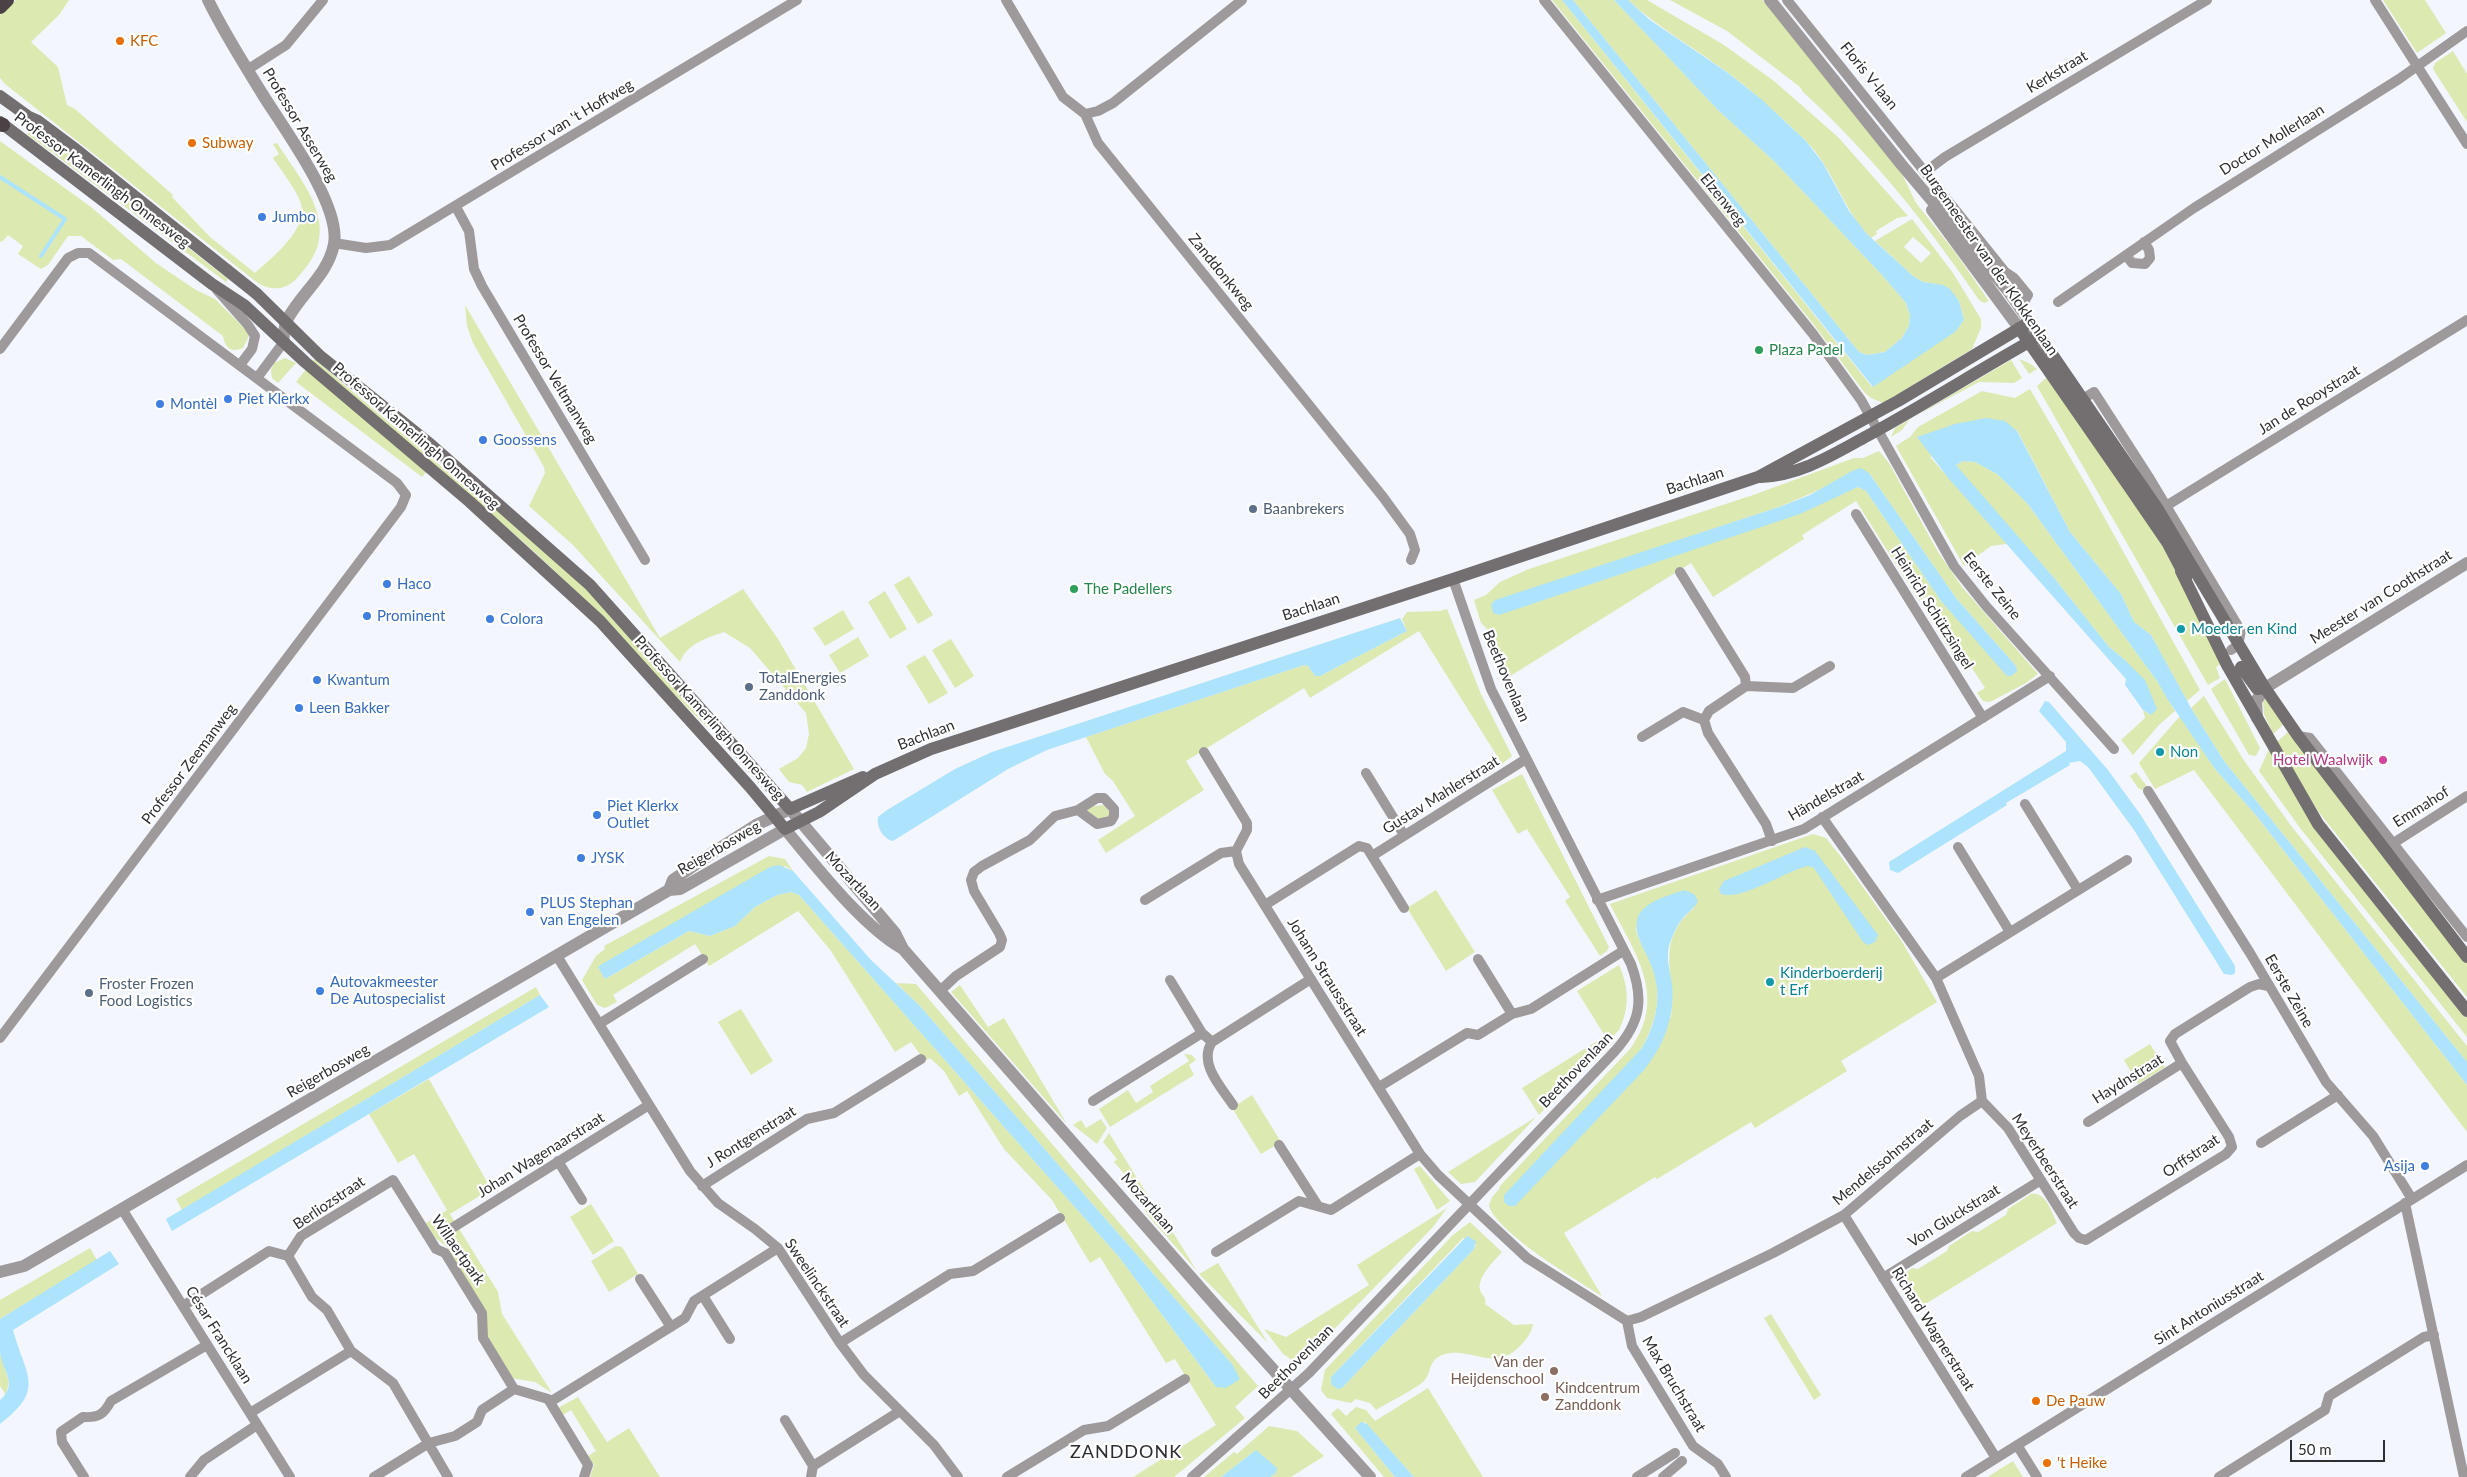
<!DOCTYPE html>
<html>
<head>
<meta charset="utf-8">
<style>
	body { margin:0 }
	#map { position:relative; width:2467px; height:1477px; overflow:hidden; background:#f3f6fe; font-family:Lato,sans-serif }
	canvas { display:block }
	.scale { position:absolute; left:2290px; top:1440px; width:95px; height:22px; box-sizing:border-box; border:2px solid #2d2e31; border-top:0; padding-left:6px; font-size:15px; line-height:18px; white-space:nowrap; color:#2d2e31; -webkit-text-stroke:4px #fff; paint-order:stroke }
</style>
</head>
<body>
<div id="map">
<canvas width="2467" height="1477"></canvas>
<div class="scale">50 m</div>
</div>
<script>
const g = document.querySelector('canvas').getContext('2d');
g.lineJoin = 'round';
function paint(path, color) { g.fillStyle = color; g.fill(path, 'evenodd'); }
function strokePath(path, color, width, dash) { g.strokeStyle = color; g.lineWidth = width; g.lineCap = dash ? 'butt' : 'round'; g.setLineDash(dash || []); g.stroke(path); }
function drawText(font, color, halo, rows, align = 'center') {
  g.font = font + ' Lato,sans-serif'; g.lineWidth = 4.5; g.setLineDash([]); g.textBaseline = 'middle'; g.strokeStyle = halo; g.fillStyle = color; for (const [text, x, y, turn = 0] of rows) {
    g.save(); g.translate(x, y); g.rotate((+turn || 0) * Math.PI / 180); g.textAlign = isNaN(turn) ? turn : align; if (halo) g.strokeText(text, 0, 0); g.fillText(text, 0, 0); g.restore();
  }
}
paint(new Path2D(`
	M16,0h53l-10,15 -28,27 27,25 9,38 8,4 98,86 -1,2 38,40 45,36c17,-15 56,-46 45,-72 -6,-15 -18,-29 -27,-43l6,-4 -6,-10 4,-1c19,30 53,68 40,105 -4,11 -12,21 -19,29 -11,13 -25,14 -39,7l-254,-200 -5,-6v-63z
	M1552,0h10l310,387 92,-67 -5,-19 -23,-17 -13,-2 -10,-6 -38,-35 37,-22 41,54 28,46v9l-9,21 -89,54 -12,-5 -7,-6 -50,-67zM1913,237l18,16 -10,10 -17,-16z
	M1573,0h41l105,111 55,50 108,114 24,28 4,12 -1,11 -7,12 -17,14 -18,3 -8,-3z
	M1628,0h19l77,45 50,36 64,56 70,79 -11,2 -21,13 1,3 -6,4c-29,-28 -37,-70 -66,-98 -25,-24 -50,-47 -78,-68 -33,-24 -68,-44 -99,-72z
	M1670,0h93l139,174 14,29 39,49 34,49 -5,2 -5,-3c-52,-76 -108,-146 -176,-208l-3,-5 -73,-56z
	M2383,0h42l21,33 -29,20z
	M2453,51l14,23v48l-34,-53 2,-6z
	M33,126l195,153 -2,3 -199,-148z
	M0,141l91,66 65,56 40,27 19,9 32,32 2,5 -6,12c-12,5 -18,0 -20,-12l-102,-77 -8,1 -32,-24h-13l-20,29 -7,4 -23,-15 5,-8 -15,-11 -6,7 -2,-1z
	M465,305l195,333 83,-49 35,50 76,130 -47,23 -5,-7 -13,-3 -10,-13 19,-11 8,-10 3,-14 -3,-21 -56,-65 -26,-16c-18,6 -37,12 -44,30l-107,-117 -44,-39 16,-33 -1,-6 -71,-124 -6,-17z
	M285,358l11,5 -18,20 -6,-5 -1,-8 3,-7z
	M314,359l123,104 40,27 104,93 130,142 -3,3c-61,-59 -116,-124 -179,-181 -71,-63 -145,-123 -217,-185z
	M2019,359l10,4 8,6 -8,5z
	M2011,360l11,18 -8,5 -35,-1 -69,37 -8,11 -11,7 4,-9z
	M307,368l121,102 -6,7 -126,-95z
	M2047,377l113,161 64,124 -8,5 4,11 -12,7 -171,-299z
	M2030,389l58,99 112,202 -13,11 -36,-66 -17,-13 -13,-28 -51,-62 -53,-102 -87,27 77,87 -16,2 -27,20 -68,-120 14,-9 8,-10 64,-36 33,7z
	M1879,451l10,12 49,89 24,35 76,87 -12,9 -36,19 -7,-1 -6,-8 8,-5 -22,-34 -8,4 -13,-20 2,-2 -1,-2 6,-4 -22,-34 -8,5 -63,-100 -54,34 2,4 -91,58 -22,-34 -187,117 -17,-51 -6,-6 -7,-23 12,-5 14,-13 29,-13 227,-75 98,-36h9zM1869,473l87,125 60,68 -75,-65 -75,-110 -8,-4 -366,115 290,-96 46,-20z
	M1963,461l12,1 22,12 30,29 130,178 18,30 -16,14 -26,30 -12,-15 24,-22 -2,-8 8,5 -26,-55 -16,-13 -54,-68 -96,-109 -3,-5z
	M909,576l24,39 -15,9 -24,-39z
	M885,591l22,38 -17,10 -22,-37z
	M1447,609l34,85 31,62 -10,8 -83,-133 -109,67 -6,-10 -118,73 18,29 -98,63 -8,-13 37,-24 -22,-35 -8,-7 -19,-37 218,-72 4,1 7,10h5l87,-45 -5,-12 5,-7 33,-1z
	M843,610l11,19 -29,17 -12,-18z
	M858,637l11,19 -29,17 -11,-18z
	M951,639l23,37 -19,12 -23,-38z
	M925,655l23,38 -19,11 -23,-38z
	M2225,679l35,69 -4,8 -7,-1 -38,-66z
	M2204,696l41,66 47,65 175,219v16l-243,-301 -33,-53z
	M2267,698l18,25 -12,11 -9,-20 -1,-13z
	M2180,716l35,53 40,45 212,271v47l-273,-362 -39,19 -16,-26z
	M2290,730l177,229v38l-150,-187 -41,-67z
	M2270,747l13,27 184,240v23l-167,-209 -41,-57z
	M2136,772l13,17 -3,3 -8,-4 -8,-12z
	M1522,774l87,173 -2,4 -7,5 -35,-55 5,-4 -43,-68 -9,5 -26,-44z
	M1104,805l6,8 -1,3 -10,5 -14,-10 1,-4z
	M1813,834l13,4 16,20 59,82 36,62 -96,59 6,10 -92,57 -4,-6 -94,57 -2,-2 -91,56 38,63c-24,-15 -108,-65 -113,-91l3,-8 8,-9 -1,-1 131,-138c39,-52 4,-97 -20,-145zM1694,908c-40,33 -18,65 -23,109l-162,189 133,-158c13,-24 21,-52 11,-79 -5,-14 -14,-26 -17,-40l6,-18z
	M769,856l16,3 8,12 -8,-5 -186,101 6,12 84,-48 21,5 25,-10 20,-19 22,-12 14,-3 8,3 320,362 97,130 16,-23 -313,-359 -23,-22 20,1 342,402 -23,21 10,11 -71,59h-41l83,-52 -41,-66 -9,4 -66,-106 -10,6 -38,-63 -48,-51 -37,-58 -8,5 -15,-25 -14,-13 -5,3 -14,-19 -16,10 -64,-101 -33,-40 -89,55 -14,-22 -82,51 4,7 -12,6 -8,-3 -15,-25 14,-24 9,-7 -1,-3z
	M1436,890l39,62 -29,19 -39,-63z
	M1619,965c10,23 11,42 0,65l-80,85 -17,-27 83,-52 -28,-45z
	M960,985l28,42 16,-9 63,106 -116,-132z
	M536,987l4,8 -358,215 -6,-11z
	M741,1009l32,52 -22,14 -33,-53z
	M2150,1044l15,23 -27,17 -14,-24z
	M1184,1054l8,1 4,5 -7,5 5,10 -84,52 -11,-18 29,-19 8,13 17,-11 -3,-6 39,-25z
	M429,1079l62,110 -41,25 48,78 4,22 50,79 -17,-11 -25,-4 -26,-45 -6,-32 -32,-55 -11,-8 -9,-15 21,-13 -33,-56 -16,9 -29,-49z
	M1252,1095l29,47 -20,12 -29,-46z
	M1536,1117l-61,65 -14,2 -13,-12z
	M1101,1119l6,9 -10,16 -24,-19 8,-5 5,8z
	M1109,1133l51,82 4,3 33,53 -47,-53 -21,-30 4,-4 -19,-22 3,-3 -14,-17z
	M1420,1166l30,35 -13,9 -23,-41z
	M2031,1194c16,-2 20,18 26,29l-143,88 -15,-24v-9l13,-10 6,1 29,-18 2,-5 23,-15 6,1 28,-17 2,-6z
	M591,1204l23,37 -21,14 -23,-38z
	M1447,1208l-14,19 -124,128 -9,6h-6l-11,-7 -19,-25 22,8 83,-52 -12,-20z
	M1470,1222l32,30c-8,9 -25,25 -22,38 2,6 7,7 5,14l29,21 19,-1c-2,10 -7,16 -14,23 -26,26 -50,-2 -77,8 -14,6 -10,16 -17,25 -7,8 -38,23 -49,30l-6,-7 -14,-4 -5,4 -24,-5 -6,-8 4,-20 128,-135zM1463,1238l13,7 -2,4 -132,139 -11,-11z
	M616,1246l6,1 16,27 -29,18 -18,-31z
	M90,1248l7,12 -97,59v-19z
	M1218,1263l50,80 -69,-69z
	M1771,1314l50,81 -7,5 -50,-82z
	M0,1353l9,29 -3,13 -6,-9z
	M1428,1388l55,89h-69l-49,-55 -10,6 40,49h-11l-53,-63 7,-6 8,8 10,-9 10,3 9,11z
	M578,1397l29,45 22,-14 31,49h-70l4,-12 -6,-9 8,-5 -25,-41 -8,5 -5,-7z
	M1269,1426l28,5 27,25 -33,21h-21l6,-4 -20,-23 -35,27h-17l30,-25 3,2z
	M2013,1461l10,16h-34v-1z`), '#dce9b1');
paint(new Path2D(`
	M1562,0h11l286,352 8,3 18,-3 17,-14 7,-12 1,-11 -4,-12 -24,-28 -108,-114 -55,-50 -105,-111h14l22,20 78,53 33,26 45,42 17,22 26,48 18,23 46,42 10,6 20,3 7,4 9,12 5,19 -9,12 -82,55z
	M1986,418l19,3 12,10 53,101 51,62 13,28 17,13 40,73 33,53 243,301v23l-212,-271 -40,-45 -47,-69 -11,-19 -130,-178 -30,-29 -22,-12 -12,-1 -7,4 99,114 54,68 16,13 20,20 12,29 -6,6 -8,-5 -18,-25 1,-6 -177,-200 -32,-42 38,-13z
	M1861,468l8,5 87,125 60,68 1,5 -6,5h-4l-66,-75 -75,-110 -8,-4 -58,27 -301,101 -6,-2 -2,-8 4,-5 287,-94 28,-11 42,-24z
	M1400,618l7,13 -87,45h-5l-7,-10 -4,-1 -257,85 -39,19 -115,72c-10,-2 -17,-15 -15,-24l9,-7 68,-41 37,-17z
	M2045,701l4,1 59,68 32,44 95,152v7l-3,2 -8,-1 -90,-144 -46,-63 -8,-6 -11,2 1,2 -64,38 1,2 -109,68 -8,-3 -1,-8 177,-111v-9l-27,-31z
	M1805,847l10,4 63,84 -3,7 -7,3 -5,-3 -49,-74 -6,-2c-23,5 -66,35 -87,28l-2,-5 5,-8z
	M779,865l14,6 78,89 48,45 313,359 8,15 -14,9 -10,-1 -97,-130 -320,-362 -8,-3 -14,3 -22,12 -20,19 -25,10 -21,-5 -84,48 -7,-12 4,-3 168,-97z
	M1684,890l10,4 4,7c-4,8 -10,11 -15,17 -7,8 -11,19 -14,28 -3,13 1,25 3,38 3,33 -8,61 -28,86l-129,136h-6l-5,-4v-7l138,-147c10,-18 17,-38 15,-59 -1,-6 -2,-13 -4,-19 -6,-20 -31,-47 -5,-65 10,-7 25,-11 36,-15z
	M540,995l9,12 -377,224 -6,-12z
	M1467,1236l9,5 -2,8 -132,139 -5,1 -6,-5v-7z
	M110,1251l9,13 -106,66c13,47 33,59 -13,94v-24c19,-17 2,-28 0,-48 0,-10 0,-22 0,-33z
	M1361,1422l6,2 47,53h-19l-40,-49z
	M1256,1450l21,18 -1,5 -6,4h-49z`), '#ade3fd');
strokePath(new Path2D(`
	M0,177l65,42 -24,37`), '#ade3fd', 4);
strokePath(new Path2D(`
	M1006,0l57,97 22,17 13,29 285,354 27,37 5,16 -4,10
	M1544,0l269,334 48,66 93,166 32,40 128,143
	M1787,0l218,272 9,6 14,17 -8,14
	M2375,0l92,144
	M247,70l39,-25 37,-45
	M1085,114l13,-3 15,-8 129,-103
	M1925,172l20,-15 262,-157
	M456,207l13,24 5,38 8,17 163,274
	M334,243l32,5 24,-3 407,-245
	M2126,255l6,8 13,1 5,-6 -1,-8 -5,-8
	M217,290l31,35 7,11 -3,13 -12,16
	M2058,302l136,-94 205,-129 68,-48
	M0,349l68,-91 10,-5h11l308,230 9,12 -5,12 -401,531
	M257,378l26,-35
	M2078,402l16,-10 56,87 91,152 -3,14 -7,5
	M2166,506l301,-186
	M1856,514l127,204
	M1680,572l65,105 1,9
	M1746,686l-37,25 -5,9 4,13 58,91 6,17
	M1746,686l47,2 37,-22
	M2298,736l12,2 157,199
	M1642,737l41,-25 21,8
	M1204,752l43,71v7l-11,21 3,13 181,290 18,21 89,83 100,63 14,-4 132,-64 71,-38 116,-99 22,-15 -3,-25 -43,-98 -114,-161
	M1366,773l38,62
	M2148,791l102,162 76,129 47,54 39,63
	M2025,804l53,86
	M2392,844l75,-48
	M1958,847l52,85
	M1372,856l154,-97
	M1145,900l76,-47 15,-2
	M1597,900l207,-71 246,-153
	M1265,905l94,-59 8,2 37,60
	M557,956l133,215 28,32 37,26 23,19 62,95 24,32 70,70 24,32
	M1478,959l34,55
	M1936,978l191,-118
	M1170,980l32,53 10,9 99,-63
	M941,990l15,-14 44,-29 2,-7 -3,-7 -25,-42 -3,-11 3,-8 8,-6 48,-26 25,-24 23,-6 19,-12h7l10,11v7l-3,5 -14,3 -19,-14
	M599,1024l104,-65
	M1212,1042c-14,21 9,45 21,63
	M1379,1087l88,-54 11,2 34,-21 19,-5 92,-58
	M1093,1101l109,-68
	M1982,1101l26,27 66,105 5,5 7,2 140,-86 6,-7 -3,-10 -47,-74
	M2088,1122l94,-59 -12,-22 5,-7 75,-47 9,-3 9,2
	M2261,1143l77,-48
	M1279,1145l39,61
	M558,1161l24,39
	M702,1186l105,-67 27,-6 87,-54
	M2405,1203l59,274
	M122,1209l168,268
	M1844,1215l152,243
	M449,1230l200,-125
	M1216,1252l83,-51 32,9 89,-56
	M288,1256l24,41 15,13 24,41 42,32 55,94
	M1883,1278l158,-98
	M640,1279l31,48
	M703,1296l27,43
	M183,1306l86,-55 19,5 13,-20 92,-56 43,69 9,4 37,60 1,25 31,51 34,10 40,66 -4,12
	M1627,1321l5,25 61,100 25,18 8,13
	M840,1343l110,-69 23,-3 87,-53
	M550,1402l135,-84 9,-17 84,-53
	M250,1413l101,-62
	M785,1420l28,46
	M2017,1445l20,32
	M84,1477l-22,-35 -1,-10 22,-15c16,1 21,-3 28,-16l96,-56
	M190,1477l14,-17 53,-35
	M374,1477l55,-34 26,-7 22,-14 5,-12 32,-21
	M811,1477l2,-11 87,-55
	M1007,1477l77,-47 24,-4 77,-47
	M1192,1477l117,-104 306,-322c26,-29 29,-52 16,-87l-140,-275 -38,-110
	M1637,1477l38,-24
	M1663,1477l19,-16
	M1966,1477l501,-312
	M2219,1477l106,-67 4,-14 95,-59 10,-2`), '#9e999a', 10);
strokePath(new Path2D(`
	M208,0c16,33 36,64 55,95 21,34 78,110 71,149 -6,31 -33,49 -47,76 -3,6 -3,16 -4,23
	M1770,0l131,164 108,128 21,30
	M1932,210l87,118
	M2257,718l-1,-17 9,-13 202,-125
	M669,890l4,-10 36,-25 47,-30 34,-16 105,124 8,16 321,366 146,162
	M0,1272l24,-6 645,-376 11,-1 105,-60c31,37 77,97 118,120`), '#9e999a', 12);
strokePath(new Path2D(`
	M0,96l29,21 9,4 36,27 183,146 63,62 110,88 160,141 200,224 73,-32
	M0,122l212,162 32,21 61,57 165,140 130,119 150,166 35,42 34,-17 56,-38 56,-25 522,-170 305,-102 140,-76 132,-79 129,189 106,177 33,48 169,221
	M2019,328l111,160 37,54 19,36
	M1761,477c40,-2 71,-22 106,-41 57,-31 112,-66 169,-98
	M2181,571l46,94 91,159 149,187
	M2241,667l16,22 8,-1`), '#736e6f', 12);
strokePath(new Path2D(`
	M0,7l7,-7
	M0,124l3,1`), '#4a4244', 14);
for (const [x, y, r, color] of [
	[120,41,5,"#e8710a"],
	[192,143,5,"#e8710a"],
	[262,217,5,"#3f7fe0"],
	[1759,350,5,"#2e9e5b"],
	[228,399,5,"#3f7fe0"],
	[160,404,5,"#3f7fe0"],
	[483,440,5,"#3f7fe0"],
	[1253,509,5,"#5c6f8a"],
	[387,584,5,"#3f7fe0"],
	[1074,589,5,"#2e9e5b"],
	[367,616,5,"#3f7fe0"],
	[490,619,5,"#3f7fe0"],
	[2181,629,5,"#0f9aa8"],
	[317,680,5,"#3f7fe0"],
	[749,687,5,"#5c6f8a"],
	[299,708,5,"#3f7fe0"],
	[2160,752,5,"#0f9aa8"],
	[2383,760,5,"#d1479c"],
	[597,815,5,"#3f7fe0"],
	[581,858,5,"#3f7fe0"],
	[530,912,5,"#3f7fe0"],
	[1770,982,5,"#0f9aa8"],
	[320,991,5,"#3f7fe0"],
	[89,993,5,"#5c6f8a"],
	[2425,1166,5,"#3f7fe0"],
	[1554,1371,5,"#8d6e63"],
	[1545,1397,5,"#8d6e63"],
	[2036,1401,5,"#e8710a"],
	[2047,1463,5,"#e8710a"]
]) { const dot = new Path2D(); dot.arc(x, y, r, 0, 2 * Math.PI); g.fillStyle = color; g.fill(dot); strokePath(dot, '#fff', 2); }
drawText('15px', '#c56008', '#fff', [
	["KFC",130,41],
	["Subway",202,143],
	["De Pauw",2046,1401],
	["'t Heike",2057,1463]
], 'left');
drawText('15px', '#2d2e31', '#fff', [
	["Kerkstraat",2057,72,-31],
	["Floris V-laan",1869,76,51],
	["Professor Asserweg",300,125,59],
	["Professor van 't Hoffweg",562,125,-31],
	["Doctor Mollerlaan",2272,140,-32],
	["Professor Kamerlingh Onnesweg",102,180,37],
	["Elzenweg",1723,200,51],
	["Burgemeester van der Klokkenlaan",1989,260,55],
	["Zanddonkweg",1221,272,51],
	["Professor Veltmanweg",555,379,59],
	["Jan de Rooystraat",2309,400,-32],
	["Professor Kamerlingh Onnesweg",416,436,41],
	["Bachlaan",1695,481,-18],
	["Eerste Zeine",1992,586,51],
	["Meester van Coothstraat",2381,597,-32],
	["Bachlaan",1311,607,-18],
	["Heinrich Schützsingel",1932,608,58],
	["Beethovenlaan",1506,676,67],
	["Professor Kamerlingh Onnesweg",709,718,48],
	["Bachlaan",926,735,-21],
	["Professor Zeemanweg",189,764,-53],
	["Gustav Mahlerstraat",1441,795,-32],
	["Händelstraat",1826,796,-30],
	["Emmahof",2421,807,-32],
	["Reigerbosweg",719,848,-30],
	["Mozartlaan",853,881,47],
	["Johann Straussstraat",1327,977,58],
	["Eerste Zeine",2289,991,60],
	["Beethovenlaan",1576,1070,-46],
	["Reigerbosweg",328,1071,-30],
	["Haydnstraat",2128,1079,-32],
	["J Rontgenstraat",751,1137,-32],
	["Johan Wagenaarstraat",541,1155,-32],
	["Orffstraat",2191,1156,-34],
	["Meyerbeerstraat",2045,1161,57],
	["Mendelssohnstraat",1883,1162,-40],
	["Berliozstraat",329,1203,-34],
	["Mozartlaan",1148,1203,49],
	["Von Gluckstraat",1954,1216,-32],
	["Willaertpark",458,1250,55],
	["Sweelinckstraat",817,1283,56],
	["Sint Antoniusstraat",2209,1308,-32],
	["Richard Wagnerstraat",1933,1329,58],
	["César Francklaan",219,1335,58],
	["Beethovenlaan",1296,1362,-45],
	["Max Bruchstraat",1674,1384,59]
]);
drawText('15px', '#366cbe', '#fff', [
	["Jumbo",272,217],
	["Piet Klerkx",238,399],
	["Montèl",170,404],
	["Goossens",493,440],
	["Haco",397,584],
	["Prominent",377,616],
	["Colora",500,619],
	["Kwantum",327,680],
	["Leen Bakker",309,708],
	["Piet Klerkx",607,806],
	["Outlet",607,823],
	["JYSK",591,858],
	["PLUS Stephan",540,903],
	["van Engelen",540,920],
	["Autovakmeester",330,982],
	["De Autospecialist",330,999],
	["Asija",2415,1166,"right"]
], 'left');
drawText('15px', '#27864d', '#fff', [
	["Plaza Padel",1769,350],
	["The Padellers",1084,589]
], 'left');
drawText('15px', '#4e5e75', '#fff', [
	["Baanbrekers",1263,509],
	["TotalEnergies",759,678],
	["Zanddonk",759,695],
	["Froster Frozen",99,984],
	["Food Logistics",99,1001]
], 'left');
drawText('15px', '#0d838f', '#fff', [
	["Moeder en Kind",2191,629],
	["Non",2170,752],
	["Kinderboerderij",1780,973],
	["t Erf",1780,990]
], 'left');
drawText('15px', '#b23c85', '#fff', [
	["Hotel Waalwijk",2373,760]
], 'right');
drawText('15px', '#785e54', '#fff', [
	["Van der",1544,1362],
	["Heijdenschool",1544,1379],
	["Kindcentrum",1555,1388,"left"],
	["Zanddonk",1555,1405,"left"]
], 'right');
g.letterSpacing = '1px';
drawText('18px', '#2b2d33', '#fff', [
	["ZANDDONK",1126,1452]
]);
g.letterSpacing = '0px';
</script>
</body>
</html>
